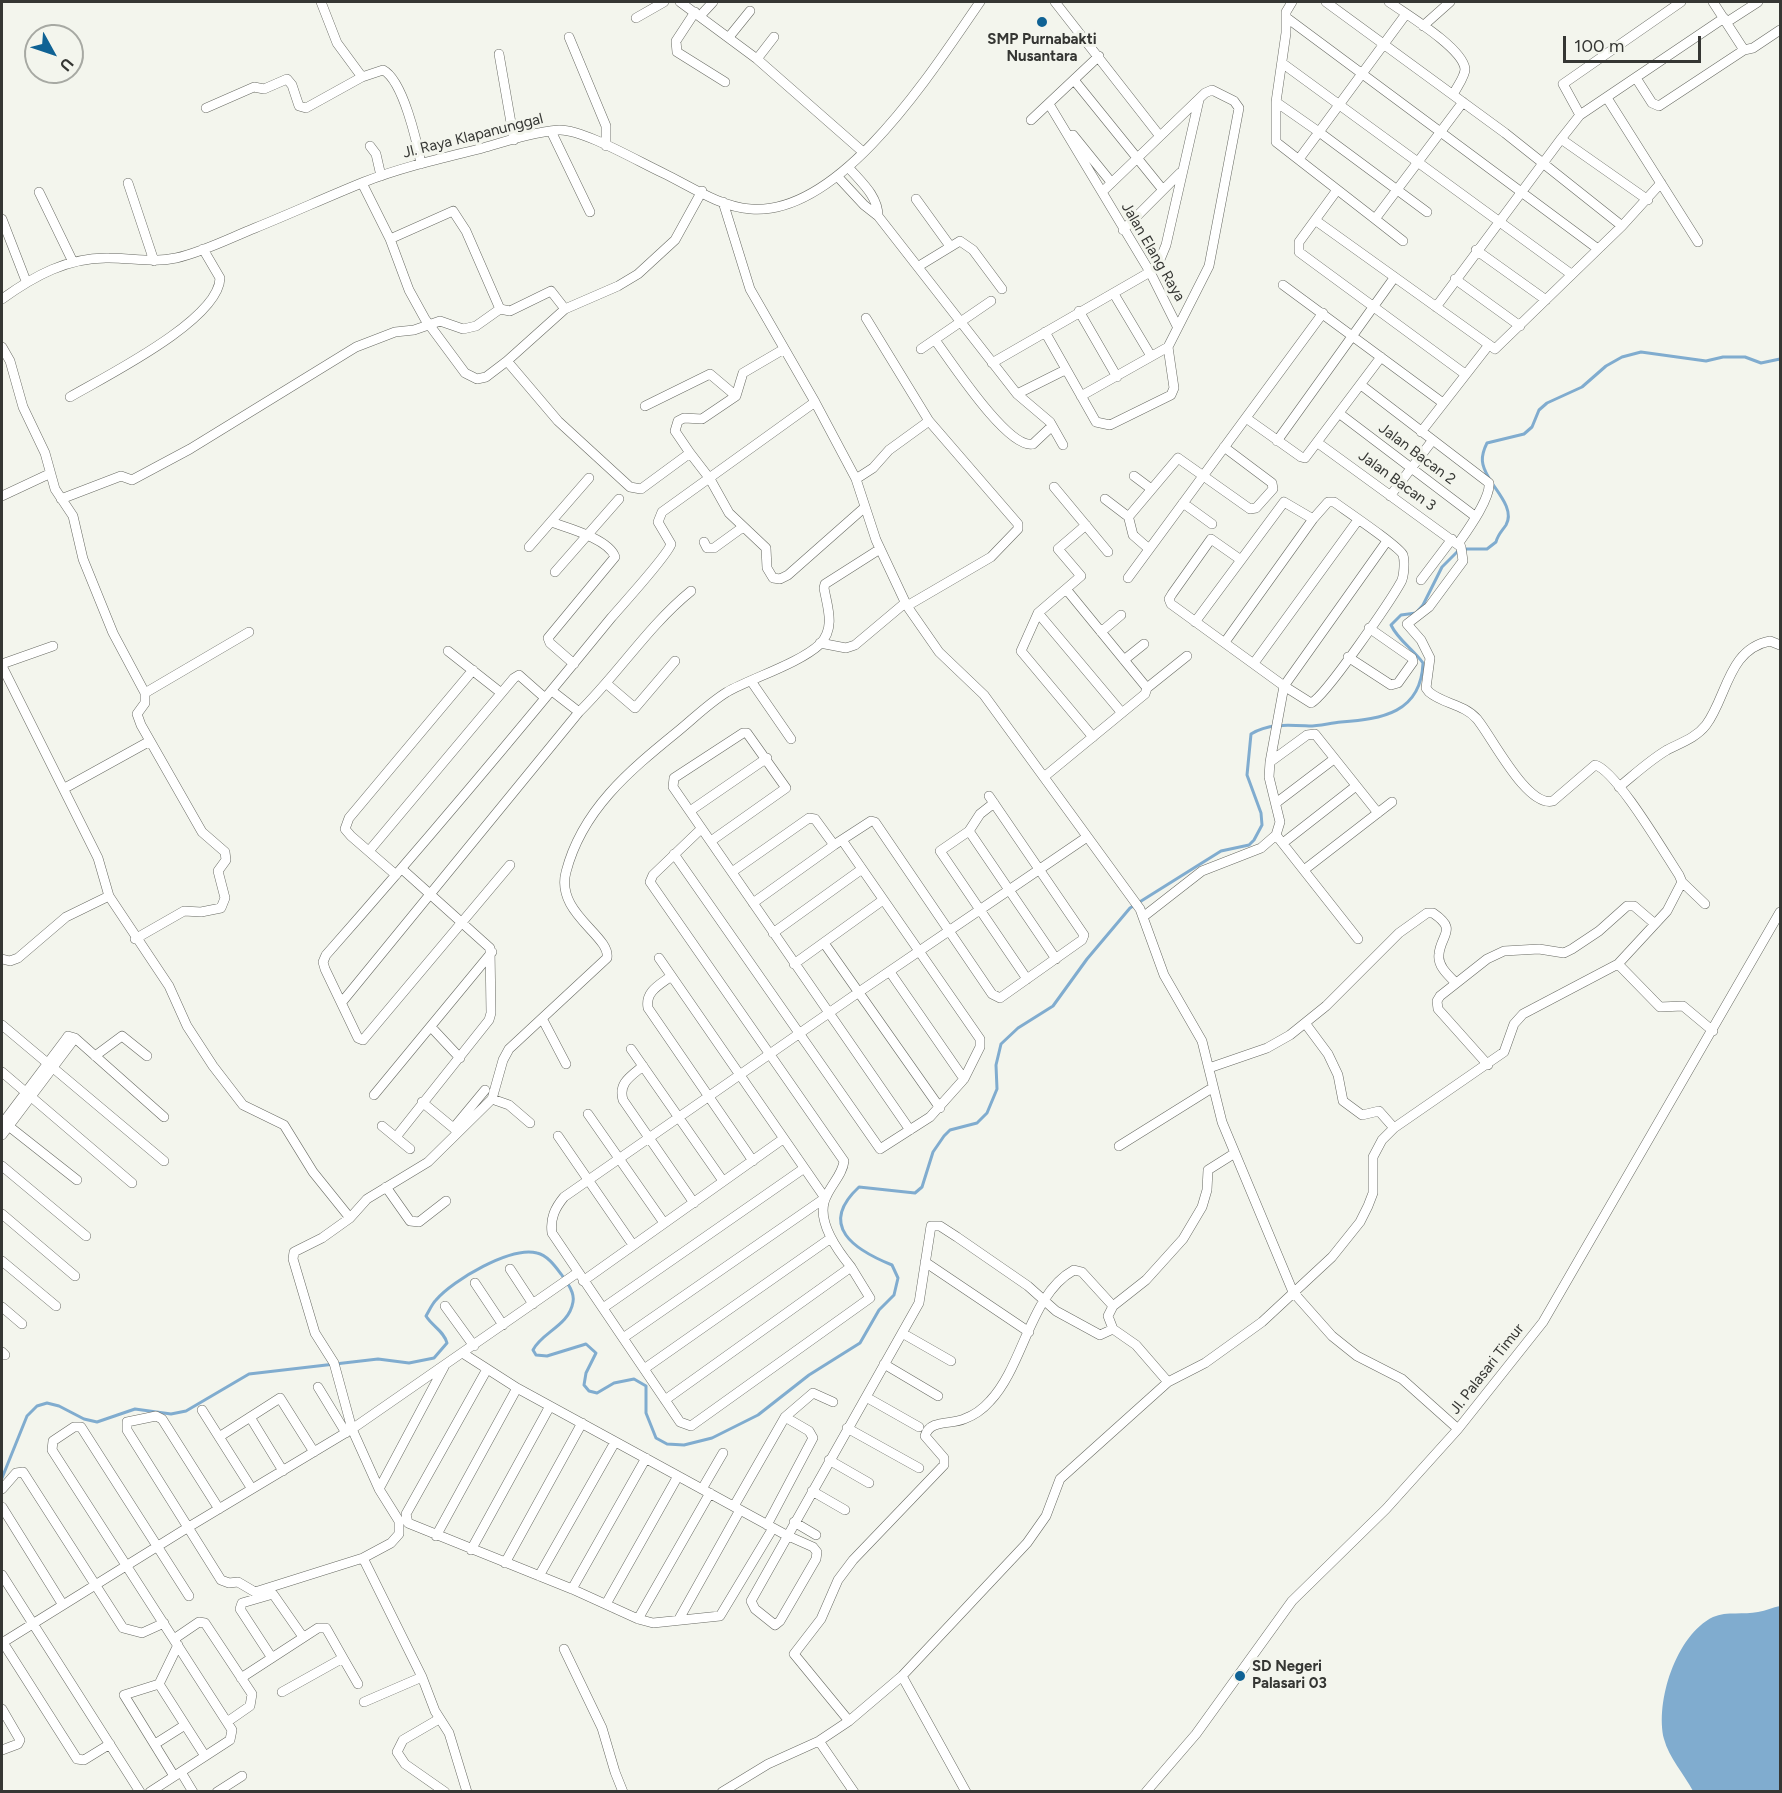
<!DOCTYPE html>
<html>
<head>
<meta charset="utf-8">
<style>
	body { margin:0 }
	#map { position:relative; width:1782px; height:1793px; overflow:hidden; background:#f3f5ed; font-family:Figtree,sans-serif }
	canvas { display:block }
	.frame { position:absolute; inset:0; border:3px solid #353633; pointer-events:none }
	.north { position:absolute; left:24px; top:24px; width:60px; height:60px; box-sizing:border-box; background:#f3f5ed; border:2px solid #a7a9a3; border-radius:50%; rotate:130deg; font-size:16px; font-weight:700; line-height:24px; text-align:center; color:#353633 }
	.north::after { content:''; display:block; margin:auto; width:21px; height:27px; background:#0f6294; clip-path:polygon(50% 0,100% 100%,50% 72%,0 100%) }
	.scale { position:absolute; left:1563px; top:36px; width:138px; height:27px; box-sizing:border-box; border:3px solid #353633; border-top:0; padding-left:8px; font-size:18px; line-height:21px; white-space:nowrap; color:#353633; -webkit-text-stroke:4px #f3f5ed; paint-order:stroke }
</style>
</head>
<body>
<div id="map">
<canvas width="1782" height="1793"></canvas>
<div class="frame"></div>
<div class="north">U</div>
<div class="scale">100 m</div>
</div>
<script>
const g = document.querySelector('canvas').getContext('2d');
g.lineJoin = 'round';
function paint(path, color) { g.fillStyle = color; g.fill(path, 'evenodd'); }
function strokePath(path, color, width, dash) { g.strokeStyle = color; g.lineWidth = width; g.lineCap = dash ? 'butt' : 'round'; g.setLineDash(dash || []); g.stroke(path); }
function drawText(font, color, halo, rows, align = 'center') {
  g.font = font + ' Figtree,sans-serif'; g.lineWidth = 6; g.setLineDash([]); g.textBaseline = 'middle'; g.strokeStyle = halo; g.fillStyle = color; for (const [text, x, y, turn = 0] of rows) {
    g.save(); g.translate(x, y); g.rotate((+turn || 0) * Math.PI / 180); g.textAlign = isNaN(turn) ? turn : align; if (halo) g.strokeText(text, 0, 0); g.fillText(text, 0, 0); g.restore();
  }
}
paint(new Path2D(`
	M1780,1606v185h-87c-9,-17 -24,-33 -29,-52 -9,-37 12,-104 49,-122 14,-6 31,-2 45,-5 8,-1 15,-5 22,-6z`), '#80accf');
strokePath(new Path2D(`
	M1489,478c-8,-13 -9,-21 -2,-35l37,-9 8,-7 7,-17 8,-7 35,-16 24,-21 16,-9 19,-5 65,9 17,-4h22l16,6 19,-4
	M1464,549h23l9,-7c2,-8 6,-11 10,-17 8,-14 -6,-30 -14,-42
	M2,1478l25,-62 10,-10 10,-3 12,3 25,13 13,3 38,-13 36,5 15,-3 63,-37 129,-15 31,4 25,-5 13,-15c-3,-12 -15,-17 -21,-27 3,-5 6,-12 10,-16 17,-20 75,-54 101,-47 10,2 18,13 24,21 5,7 14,18 12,28 -4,24 -31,30 -40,48l3,5 11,1 39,-12 10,9 -10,20 -2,12 5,6 8,2 17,-10 20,-4 12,7v27l10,25 11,6 17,1 28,-7 46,-23 51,-40 51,-32 19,-33 15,-15 4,-17 -6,-13c-37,-15 -75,-39 -33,-78l56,6 7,-6 11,-35 11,-16 6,-6 27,-7 10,-10 10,-24 -1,-24 5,-21 17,-16 35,-22 34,-47 43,-51 91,-57 28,-6 5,-5 8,-15 -1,-12 -14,-38 4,-41c17,-11 39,-9 58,-8 10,0 21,-3 32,-4 41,-3 80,-9 82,-59 -10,-14 -25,-23 -32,-38l10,-10 15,-2 7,-8 19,-38 16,-16`), '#80accf', 3);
const minor = new Path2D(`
	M321,2l16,41 25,34 21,-7c20,10 34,72 38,94
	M680,2l77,57 106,93
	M1055,2l104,133
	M1292,2l-6,10v21l-10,69v40l99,77
	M1326,2l179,131 117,93
	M1389,2c17,12 74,46 76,67 0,8 -9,19 -12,26
	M1713,2l31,48 9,-2 27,-18
	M695,12l-19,29 1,11 48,30
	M700,16l13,-14
	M636,18l28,-16
	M1287,18l311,231
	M1727,22l31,-20
	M1423,26l27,-24
	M569,37l37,89v20
	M729,37l21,-26
	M499,54l15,86
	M757,59l17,-22
	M1282,63l289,211
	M1636,78l16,25 7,3 85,-56
	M1074,80l89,110
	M1607,98l91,144
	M1276,102l43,30 87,-118
	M1049,104l101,168 27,54
	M206,108l48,-21 10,2 23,-10 5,6 7,21 7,2 56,-31
	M1580,115l-17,-31 118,-82
	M1031,120l68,-64
	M551,131l39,81
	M1073,135l38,47
	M370,146l6,8 5,22
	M1299,159l20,-27 108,80
	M849,168c12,14 29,28 29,48
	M838,177l26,28 14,11 139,178 33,28 13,23
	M128,183l26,78
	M362,183l28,56 19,51 16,29 40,54 12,6 9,-2 21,-16 58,-52 53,-23 20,-12 37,-34 27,-49
	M1337,190l-38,52v10l166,122
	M39,192l33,68
	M916,199l34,47
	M1648,200l-87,-61 19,-24 144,-97
	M723,202l27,87 65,113 41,77 20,61 31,66 32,46 45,43 156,214 24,66 38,66 20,81 71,170 39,44 25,20 45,23 56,50
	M2,219l24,62
	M1315,220l180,129 127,-123 39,-43
	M1123,230l57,-57
	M390,239l63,-28 13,20 34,78 10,2 41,-20 14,18
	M1403,241l-28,-22 88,-117
	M1476,250l70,50
	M919,266l41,-25 13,9 29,39
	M1455,279l65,47
	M1283,285l160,118
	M1114,294l37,62
	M2,299c32,-23 66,-42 107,-41 23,0 45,5 67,0 27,-6 54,-20 79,-30 37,-15 72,-31 109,-46 38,-15 79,-24 119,-34 24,-7 51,-16 76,-18 24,-1 80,32 104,43 27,13 57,34 88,36 91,7 183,-141 229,-207
	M1436,307l125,-168
	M1079,311l38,66
	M866,318l63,103 89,103v5l-27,28 -84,49
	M1045,332l51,90 14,3 61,-30 3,-7 -6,-41 41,-81 30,-158 -5,-7 -22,-11 -7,3 -103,99
	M935,340c15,20 73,110 98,104l18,-17
	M2,347l8,14 13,46 22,46 10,36 18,27 10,43 30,74 32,60v10l-8,11 4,11 61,107 23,20 1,8 -8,11 7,27 -4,10 -20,4 -17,-1 -49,28
	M921,349l70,-48
	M507,361l51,60 72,66 11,2 49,-36 20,26 19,34 37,35 1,20 6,10 7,1 8,-4 77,-68
	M992,363l158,-91 9,-10 7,-17 33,-145
	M1361,385l128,98c2,15 -22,48 -31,61
	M1017,394l48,-24
	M1081,396l87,-49
	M70,397c36,-21 149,-77 150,-119l-17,-29
	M645,406l65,-32 26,22
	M1340,414l136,103
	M1246,418l55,39 4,1 76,-101
	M1421,432l67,-86
	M1277,441l117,-163
	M690,453l-15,-22 3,-10 6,-3 18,1 34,-23 7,-23 41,-24
	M1134,476l16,12
	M856,479l17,-11 16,-18 40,-29
	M1054,487l54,65
	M2,496l47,-22
	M1390,496l42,-55
	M61,499l60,-23 11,4 58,-31 166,-102 39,-15 19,-2 26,-9 23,8 13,-3 24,-17
	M1105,499l21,16h4l48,-57 72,51 6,-1 17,-19 -1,-6 -48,-36
	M1183,503l29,21
	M1128,515l5,20 16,14
	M551,522c17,6 58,17 64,35l-67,81 2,5 24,21
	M1086,525l-28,24 23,27 -43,37 -17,38 72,86
	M704,542l3,6h7l29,-21
	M529,547l60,-69
	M555,572l64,-73
	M1128,578l195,-265
	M1421,580l31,-41
	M1038,613l84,100
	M1195,622l46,-62
	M1101,632l20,-17
	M1225,642l88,-123
	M820,643l26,5 9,-3 50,-42
	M448,651l52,41
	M1348,657l43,28 7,-2 15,-21 -1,-4 -43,-30
	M1124,660l20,-16
	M1254,663l104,-143
	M2,664l51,-18
	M2,666l96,192 11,38 60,90 18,40 26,40 30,39 41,20 29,47 37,46 17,-19 61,-37 64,-63 11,-39 6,-11 98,-91c4,-22 -52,-45 -41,-86 16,-62 63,-101 111,-140 16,-13 32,-29 50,-40 25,-14 73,-29 93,-48 16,-16 7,-38 4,-56l1,-4 55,-35
	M751,681l40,58
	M607,684l28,24 40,-47
	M1147,688l40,-32
	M552,691l27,21
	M145,693l104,-61
	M1270,762l37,-27 8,-1 63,79
	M1044,777l101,-83 2,-6 -81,-99
	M1619,787c16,-13 31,-27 48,-37 13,-7 29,-12 39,-25 21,-28 22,-76 64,-84l10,4
	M65,788l85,-47
	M994,803l-14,11 -11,17 -29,20 87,128
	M1276,803l58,-44
	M690,811l77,-53
	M969,831l87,128
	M1276,835l82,104
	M842,840l138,199v8l-16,32
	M711,841l75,-53 -39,-55h-4l-69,45 -1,9 237,343
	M1283,843l73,-57
	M369,851l145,-173 5,-3 26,23
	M674,854l206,295 50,-32 34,-38 -74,-107
	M510,865l-147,175 -5,-2 -33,-69 -2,-7 3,-7c97,-110 192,-223 285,-337 11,-13 57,-63 60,-74l-13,-22 4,-10 153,-110
	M1304,870l88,-68
	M732,872l77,-54 6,1 19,26 37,-24 4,1 117,172 8,4 82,-58 2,-5 -95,-139
	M396,875l-45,-39 -6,-7 4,-11 124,-148
	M1682,882l23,22
	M753,903l81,-58
	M1143,917l59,-46 59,-23 15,-13 4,-13 -11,-45 1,-15 14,-76 -113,-82 -2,-5 3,-5 39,-55 30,21 43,-58 29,17 15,-17h6c11,8 66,45 69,53 2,6 1,22 -2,27 -10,18 -76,115 -90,121l-27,-17 103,-145
	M773,933l89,-64
	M824,943l116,165
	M659,958l166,240 -202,140 -71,-105c-2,-15 3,-25 12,-36l295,-205 228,-155
	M2,959l8,2 8,-3 48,-41 43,-21
	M794,964l89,-64
	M1618,964l42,43 23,-1 30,25
	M670,977c-11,8 -25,15 -22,31l105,153
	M342,1002l237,-290c39,-38 69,-86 112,-121
	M543,1020l23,44
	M1305,1023l23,31 10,21 5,26 19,14 17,-4 15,17
	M2,1025l162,136
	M431,1027l29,31
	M75,1038l89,79
	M631,1049l92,132
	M95,1056l27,-20 25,20
	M1488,1065l-50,-56 -1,-8 3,-5 47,-37 17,-8 35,-2 25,4 8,-4 27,-18 28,-25h7l21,18
	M643,1066c-12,10 -25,17 -20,34l71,103
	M1209,1068l58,-20 23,-13 36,-29 73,-73 28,-20h6c25,17 8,21 6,41 -2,12 10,22 17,29
	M2,1072l130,111
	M374,1095l118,-143
	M492,1099l17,6 21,18
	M422,1102l35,29
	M588,1114l76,109
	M2,1124l64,-85 2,-3 7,2 -73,97
	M6,1124l71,56
	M456,1125l29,-35
	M382,1126l28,23
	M558,1136l75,109
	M396,1137l93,-117 2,-7 -1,-65 -88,-79
	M1119,1146l93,-58
	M2,1166l84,70
	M386,1187l24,34 9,1 27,-21
	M2,1214l73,62
	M350,1218l-28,20 -28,14 -1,7 22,74 19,30 18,66 27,60 20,32v13l-8,9 -28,15 59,119 13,34 14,22 18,59
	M2,1261l54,45
	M925,1262l104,70
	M510,1269l23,35
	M583,1281l200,-142
	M475,1283l28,42
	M445,1306l29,40
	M2,1307l20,17
	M603,1308l200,-139
	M902,1333l49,28
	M623,1338l57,84 11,4 179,-128 -19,-31
	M2,1352l3,3
	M464,1354l53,34 269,147 27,12 4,5 -1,7 -36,62 -5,4 -20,-16 -4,-8 168,-298 12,-77h9l17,11 71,49 28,25 44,24 13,-6
	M884,1364l54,32
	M644,1369l187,-131
	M486,1371l-80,143 2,9 164,66 66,30 15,4 67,-7 53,-88
	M1168,1382l-32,-37 -23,-16 -5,-13 5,-10 33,-26 37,-41 19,-32 5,-17 1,-20 27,-17
	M318,1387l28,46
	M866,1397l53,30
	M665,1400l186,-133c-14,-17 -37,-49 -24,-72 5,-11 16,-22 17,-34l-194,-279 3,-7 48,-46
	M202,1410l50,79
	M250,1417l33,54
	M847,1428l72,40
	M219,1437l61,-39 34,54
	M829,1460l40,23
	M2,1489l14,-16 7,-1 100,156 19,5 22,-10
	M379,1489l65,-122
	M702,1489l21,-36
	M812,1491l33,19
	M734,1506l51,-89 28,-24 20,9
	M2,1507l61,98
	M219,1509l-57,-90 -6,-3 -29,6v8l94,150 8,3 9,-1 17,10 108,-34
	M794,1522l22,13
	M767,1525l46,-87 -4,-7 -24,-14
	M436,1536l81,-148
	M471,1550l79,-144
	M505,1563l77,-140
	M2,1575l138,217
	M539,1576l76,-134
	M572,1589l74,-131
	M606,1604l72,-128
	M638,1619l72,-126
	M679,1619l61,-109
	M174,1639l25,-17 6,1 47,71 -2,12 -23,16
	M2,1641l75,118 7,1 26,-16
	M2,1643l185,-115 165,-99 225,-156
	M564,1649l38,79 13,44 8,20
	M272,1658l-32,-49 2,-6 31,-9 30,43
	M343,1658l15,26
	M902,1676l64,116
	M241,1678l77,-50h8l17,30 -61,34
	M159,1684l46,72
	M364,1702l58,-25
	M2,1709l18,31 -2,4 -16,6
	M439,1719l-36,21 -6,12 8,12 40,28
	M849,1721l-55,-67 27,-35 17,-39 15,-20 91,-95v-7l-19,-22c5,-17 26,-11 39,-17 11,-4 19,-10 26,-18 34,-36 40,-107 84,-131l8,2 31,34
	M819,1741l35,51
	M155,1744l30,-19
	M181,1772l12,20
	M174,1776l-50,-81 35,-11 19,-39
	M150,1792l80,-52 2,-10 -180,-280 1,-9 21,-14h7l108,169
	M217,1792l25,-16
	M722,1792l46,-28 51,-23 30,-20 53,-45 125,-133 19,-27 14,-37 108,-97 37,-19 57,-41 70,-65 28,-35 8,-16 5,-13v-36l9,-17 12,-12 110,-76 10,-28 9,-10 95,-50 49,-53 15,-29 -3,-7c-14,-21 -63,-105 -84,-110l-42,36c-26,7 -61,-64 -76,-82 -13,-15 -34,-15 -48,-27l-3,-4 4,-30 -9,-18 -14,-16 22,-17 34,-46 -2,-14 -143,-104
	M1146,1792l50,-58 96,-133 94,-92 72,-80 85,-107 237,-410`);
strokePath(minor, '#686a63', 10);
strokePath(minor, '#fff', 9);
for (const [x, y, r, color] of [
	[1042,22,6,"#0f6294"],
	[1240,1676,6,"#0f6294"]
]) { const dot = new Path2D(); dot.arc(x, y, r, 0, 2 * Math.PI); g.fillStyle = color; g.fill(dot); strokePath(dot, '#f3f5ed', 2); }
drawText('bold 15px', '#353633', '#f3f5ed', [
	["SMP Purnabakti",1042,40],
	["Nusantara",1042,57],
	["SD Negeri",1252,1667,"left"],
	["Palasari 03",1252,1684,"left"]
]);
drawText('15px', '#353633', '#f3f5ed', [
	["Jl. Raya Klapanunggal",473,136,-14],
	["Jalan Elang Raya",1153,252,60],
	["Jalan Bacan 2",1417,454,37],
	["Jalan Bacan 3",1397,481,36],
	["Jl. Palasari Timur",1487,1369,-52]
]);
</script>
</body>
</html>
